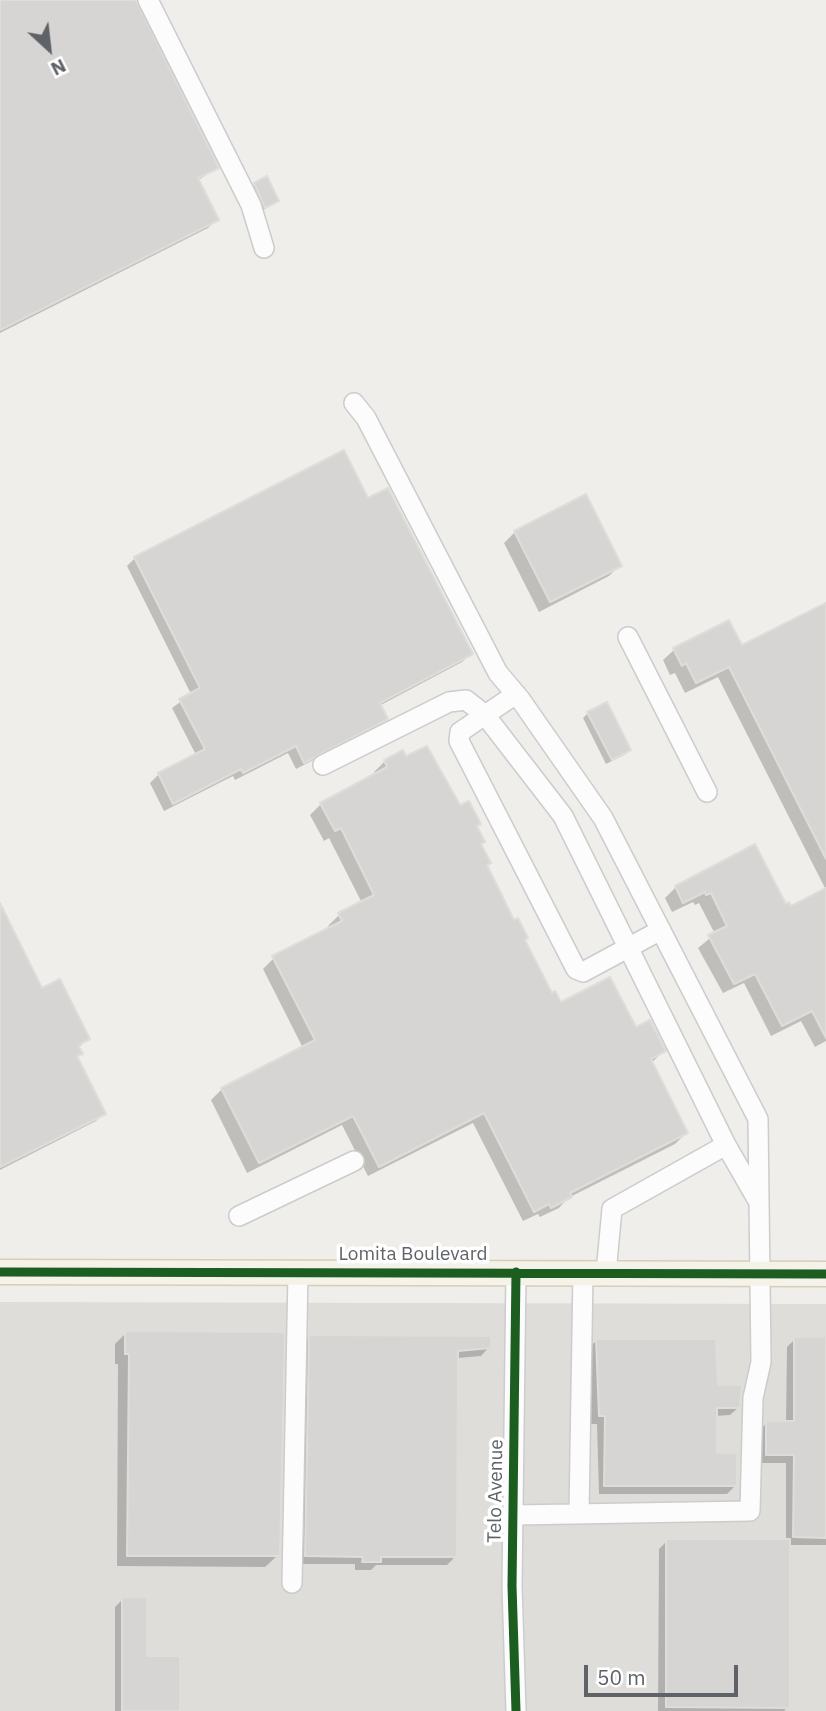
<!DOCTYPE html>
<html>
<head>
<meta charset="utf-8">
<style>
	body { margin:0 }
	#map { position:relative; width:826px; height:1711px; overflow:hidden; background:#efeeea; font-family:"IBM Plex Sans",sans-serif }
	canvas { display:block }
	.north { position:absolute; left:14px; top:14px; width:70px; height:70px; -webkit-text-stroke:5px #fff; paint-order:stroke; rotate:153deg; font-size:19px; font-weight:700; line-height:28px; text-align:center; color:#5f6368 }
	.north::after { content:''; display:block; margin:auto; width:24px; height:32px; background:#5f6368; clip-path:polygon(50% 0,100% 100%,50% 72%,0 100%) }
	.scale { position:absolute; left:584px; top:1665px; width:154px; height:32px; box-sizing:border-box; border:4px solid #5f6368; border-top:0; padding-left:9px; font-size:21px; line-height:24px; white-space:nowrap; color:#5f6368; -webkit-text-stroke:5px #fff; paint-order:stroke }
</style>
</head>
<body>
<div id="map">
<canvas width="826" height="1711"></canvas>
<div class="north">N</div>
<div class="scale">50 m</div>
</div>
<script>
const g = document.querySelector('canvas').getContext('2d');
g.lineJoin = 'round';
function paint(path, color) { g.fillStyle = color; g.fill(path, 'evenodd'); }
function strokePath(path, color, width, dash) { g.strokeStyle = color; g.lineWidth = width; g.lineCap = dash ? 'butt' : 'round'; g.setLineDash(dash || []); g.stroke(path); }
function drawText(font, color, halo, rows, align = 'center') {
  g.font = font + ' "IBM Plex Sans",sans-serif'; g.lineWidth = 7; g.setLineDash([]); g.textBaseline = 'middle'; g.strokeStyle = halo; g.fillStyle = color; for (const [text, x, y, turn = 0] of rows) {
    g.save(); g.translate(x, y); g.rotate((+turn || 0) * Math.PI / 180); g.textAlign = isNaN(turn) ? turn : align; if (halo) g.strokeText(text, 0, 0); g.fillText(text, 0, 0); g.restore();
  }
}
paint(new Path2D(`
	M0,1302l826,2v407h-826z`), '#dfddda');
paint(new Path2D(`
	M0,0h135l82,168 -20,13 19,39 -8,8 -208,105z
	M255,184l22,17 -21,14 -10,-23z
	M367,500l104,154 -9,8 -83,44 7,13 -9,8 -81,42 -8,-16 -53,27 -2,-4 -69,35 -14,-28 9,-9 37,-19 -24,-47 19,-14 -64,-128 8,-8z
	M515,532l105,33 -11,11 -70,36 -35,-69z
	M826,605v436l-11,6 -14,-26 -30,15 -27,-53 -21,10 -25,-45 17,-14 -16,-31 -4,2 -2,-3 -21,10 -7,-14 11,-11 78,-41 31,60 5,2 36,-18 -108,-213 -33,16 -10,-20 -5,2 -7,-15 11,-10 67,-3z
	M588,713l41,37 -5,5 -18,9 -23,-46z
	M406,759l54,48 15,20 10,39 66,130 9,9 75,24 29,22 -13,12 35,70 -11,11 -107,54 -9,10 -19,9 -2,-3 -15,7 -50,-98 -105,53 -26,-51 -95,48 -36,-73 11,-11 81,-41 -40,-79 11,-11 56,-29 -2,-3 11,-11 23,-12 -33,-65 -5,3 -14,-26 11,-11 54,-29 -1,-3 11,-11z
	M0,932l41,58 47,48 -10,10 2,5 -4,5 28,55 -8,8 -96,49z
	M126,1333l151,223 -12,11 -148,-1 1,-202h-3v-20z
	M310,1337l179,10 -8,9 -24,2 -2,199 -8,8h-71l-5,5h-16v-6h-58l4,-219z
	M795,1339h31v206h-38v162l-4,4h-126l1,-162 8,-8h119v-78h-28v-32l9,-8h19l1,-76z
	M596,1341l120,45 23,21 -9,8 -15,1v39l20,31 -8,8h-128l-2,-70h-6l-3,-75z
	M123,1599l22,58 33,54h-63v-104z`), '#0003');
const building = new Path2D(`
	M0,0h136l83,168 -21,10 21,42 -219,110z
	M267,176l12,25 -14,7 -11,-25z
	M344,450l24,48 20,-10 85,166 -93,49 8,16 -84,44 -8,-17 -53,27 -2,-4 -68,35 -15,-31 47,-24 -26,-50 21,-11 -66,-131z
	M586,494l36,72 -72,36 -36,-71z
	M826,603v256l-97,-192 -33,16 -10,-20 -4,3 -9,-18 56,-28 13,25z
	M607,702l24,48 -19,10 -25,-48z
	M427,746l33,59 9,-4 12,23 -4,2 8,16 -4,2 10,19 -4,2 27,55 4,-2 10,20 -3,2 27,53 3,-2 6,11 49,-25 26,50 14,-7 16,31 -15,8 37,74 -118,60 2,4 -21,11 -2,-4 -15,8 -50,-99 -105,54 -26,-51 -94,47 -38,-75 94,-48 -43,-84 70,-35 -4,-8 36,-18 -33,-67 -6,3 -15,-28 67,-36 -3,-7 19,-10 3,6z
	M755,844l31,60 3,-2 2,4 35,-18v150l-14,-27 -30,15 -27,-52 -21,10 -26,-49 19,-9 -16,-33 -5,2 -1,-3 -22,11 -8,-17z
	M0,903l42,85 18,-9 30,60 -12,6 5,9 -6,2 29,58 -106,53z
	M125,1331l157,1 3,3 -5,221h-153l2,-202h-4z
	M309,1335l182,1v12l-33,3 -1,206h-76v5h-19l1,-5 -58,-1z
	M794,1337h32v201l-33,-1 1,-82h-28v-34h28z
	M596,1339h120l2,46h24l-2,23h-23v45h20v33h-133l1,-70h-6z
	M666,1539h124v169l-124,-1z
	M122,1597h25v59h33v55h-58z`);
paint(building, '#d6d5d3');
strokePath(building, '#deddd9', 2);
const minor = new Path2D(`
	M148,0l103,205 13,43
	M354,403l12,15 132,255 22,26 83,119 155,301 3,243 -8,36 -3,113 -236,4
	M628,637l79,155
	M516,694l-56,38 -1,9 117,228 7,3 78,-42
	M323,765l126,-63 17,-2 19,15 78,101 163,329 31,54
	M239,1216l115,-55
	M606,1273l6,-64 114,-64
	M579,1513l4,-240
	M292,1583l6,-310
	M516,1711l-4,-125 4,-314`);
const major = new Path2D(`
	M0,1272l826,2`);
strokePath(minor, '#cbcccc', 22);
strokePath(major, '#d7ceb8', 27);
strokePath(minor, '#fdfcfc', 19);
strokePath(major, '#f4f2e9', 24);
strokePath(new Path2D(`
	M0,1272l826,2
	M516,1711l-4,-125 4,-314`), '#1b5e20', 9);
drawText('19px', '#5f6368', '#fff', [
	["Lomita Boulevard",413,1255],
	["Telo Avenue",496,1491,-89]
]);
</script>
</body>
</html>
